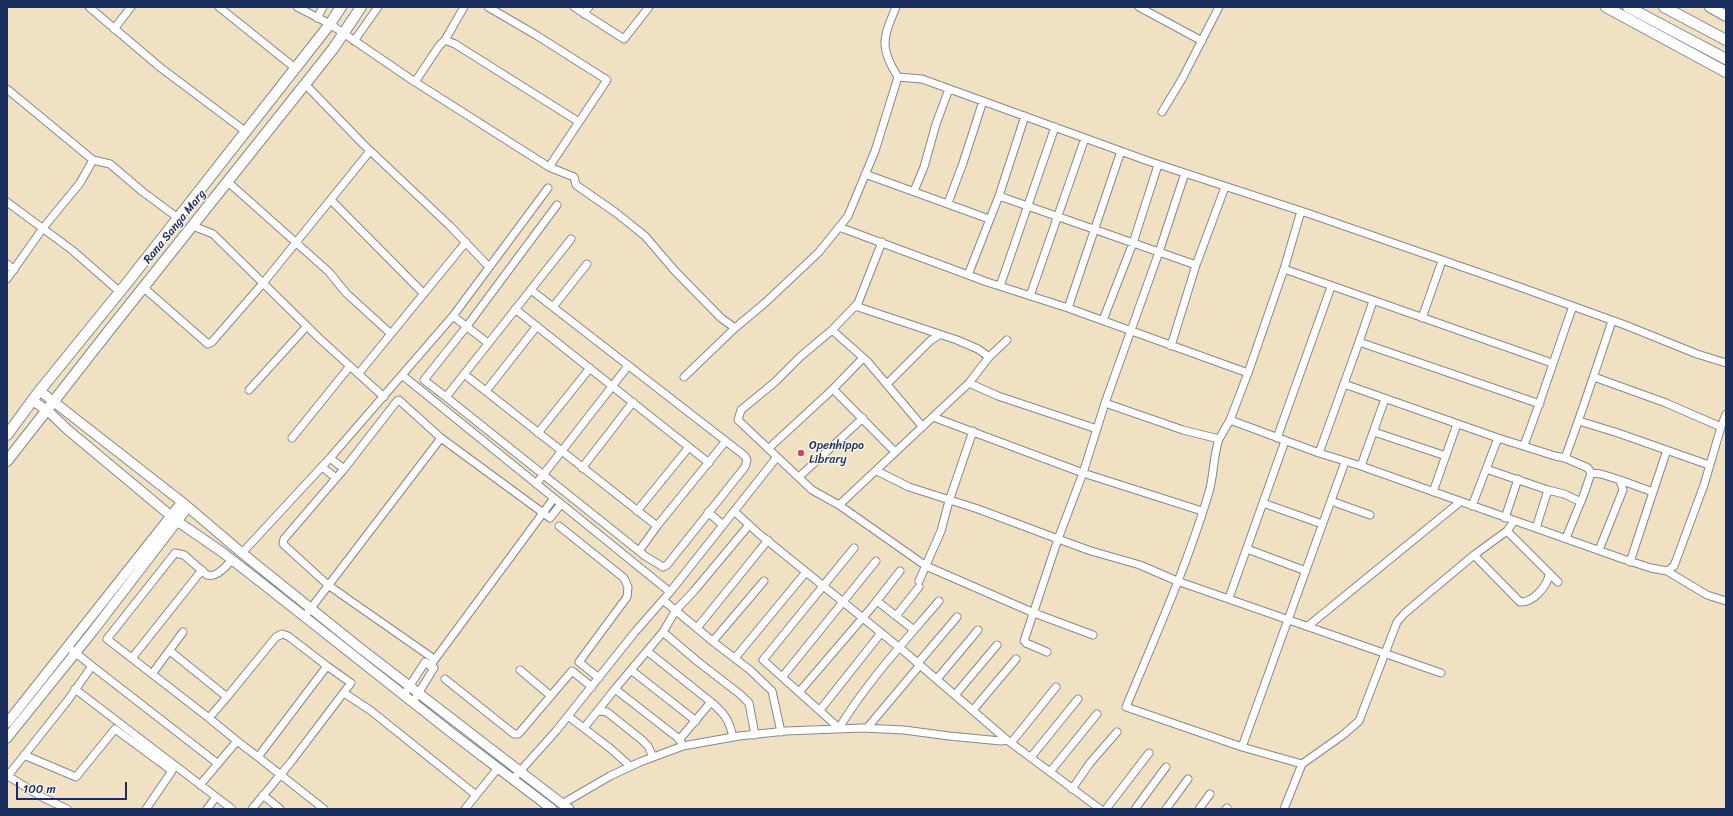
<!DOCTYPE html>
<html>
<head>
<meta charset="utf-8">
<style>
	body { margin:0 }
	#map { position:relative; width:1733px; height:816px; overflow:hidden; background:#f0e1c3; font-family:Sriracha,sans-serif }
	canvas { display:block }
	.frame { position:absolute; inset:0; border:8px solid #1b2f5e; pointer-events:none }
	.scale { position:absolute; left:16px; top:782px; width:111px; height:18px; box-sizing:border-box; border:2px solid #1b2f5e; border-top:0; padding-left:5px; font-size:12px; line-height:14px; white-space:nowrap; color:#1b2f5e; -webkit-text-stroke:3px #fbf7ec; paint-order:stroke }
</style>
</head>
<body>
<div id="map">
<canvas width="1733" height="816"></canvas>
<div class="frame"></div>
<div class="scale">100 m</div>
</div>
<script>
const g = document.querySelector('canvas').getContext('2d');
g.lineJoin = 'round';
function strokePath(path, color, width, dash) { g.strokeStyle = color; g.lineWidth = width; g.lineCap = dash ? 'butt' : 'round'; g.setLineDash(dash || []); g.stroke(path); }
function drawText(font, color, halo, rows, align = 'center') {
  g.font = font + ' Sriracha,sans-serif'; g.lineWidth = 3; g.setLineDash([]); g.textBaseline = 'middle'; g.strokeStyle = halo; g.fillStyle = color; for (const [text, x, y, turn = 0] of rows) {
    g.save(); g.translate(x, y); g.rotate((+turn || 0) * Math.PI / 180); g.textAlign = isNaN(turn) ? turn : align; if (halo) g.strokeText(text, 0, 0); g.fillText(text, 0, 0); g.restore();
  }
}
const minor = new Path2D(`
	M89,7l72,61 84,63
	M219,7l76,61
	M297,7l33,17 82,56 137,87 25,10 2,8 39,27 30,24 30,35 46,47 14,10 31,-26 53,-50 29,-36 27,-65 23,-74
	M488,7l48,28 71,45 -58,87
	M574,7l50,32 25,-32
	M896,7c-13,31 -17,40 2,70l24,2 226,82 162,53 207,72 108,39 72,29 29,9
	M1139,7l63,34
	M584,14l5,-7
	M317,18l6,-11
	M114,29l17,-22
	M445,40l19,-33
	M354,41l24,-34
	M415,82l24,-36 6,-6 10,4 124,78
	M305,84l58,60 87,82 39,41
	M7,89l86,71 -13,23 -37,45 -36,51
	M1162,112l20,-33 37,-72
	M93,160l17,4 33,28 35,26
	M865,174l124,45
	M228,182l101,90 17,21 44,40
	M914,191l10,-24 12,-43 13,-35
	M999,196l197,69
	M331,200l92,93
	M7,202l65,48 48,42
	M948,203l15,-40 20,-62
	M557,205l-90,121 -43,54 22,17 125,-158
	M193,226l20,8 107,105 64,58
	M839,227l148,55 81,26 180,65 36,-104 17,-58
	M882,242l-24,61 -26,27 -32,27 -25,25 -34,28 -3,10 74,70 27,15 130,-122 20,-26 18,-17
	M7,264l7,6
	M1284,269l268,94
	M968,275l31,-79 26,-80
	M1000,286l55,-159
	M144,288l64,56 4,-2 52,-60 106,-131
	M1030,296l55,-158
	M855,306l102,34 21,9 11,8
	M553,307l34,-43
	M1068,308l53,-157
	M515,309l194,154
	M453,316l35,27
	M1422,318l20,-57
	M1103,320l30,-77 25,-78
	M832,330l35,31 55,65
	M1359,342l181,62
	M1171,346l25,-81 29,-78
	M359,373l107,-131
	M464,374l193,152 68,-84
	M402,375l268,217
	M684,377l51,-49
	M1594,377l72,26 55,24
	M969,383l29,13 99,33
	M887,384l43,-43 9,-6
	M1344,384l154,54
	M833,389l62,63
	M249,390l58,-64
	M486,391l51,-65
	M446,397l199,159 18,11 4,-2 78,-98 2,-7 -2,-4 -214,-166
	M1105,403l54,-151 26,-79
	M933,417l150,56 119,38
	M1230,420l18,-47
	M1579,421l39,12 91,32
	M1374,432l72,24
	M538,433l52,-65
	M292,438l58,-72
	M441,438l109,80 11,-14
	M1277,438l54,-151
	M1219,439c-6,18 -5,36 -10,53 -22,74 -54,145 -83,215l116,40 60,17
	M1524,445c18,-46 32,-92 49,-139
	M768,449l65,-60 30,-31
	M1319,453l40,-111 14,-41
	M1565,458c17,-46 32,-92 47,-137
	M1361,466l24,-67
	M322,467l14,11
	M582,468l51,-66
	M344,469l-60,70 -1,5 45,41 106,74
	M1486,469l62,21 16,4 17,8
	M877,471l32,16 69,22 80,30 -34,102 2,2 21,9
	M1591,473l10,1 19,6 3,10 -24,60
	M799,477l64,-59
	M1620,480l33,12 -23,70
	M536,484l92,-118
	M1433,492l24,-68
	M1653,492l14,-42
	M1331,501l39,14
	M1263,503l59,21
	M839,505l87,61 108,47 59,22
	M1472,506l26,-68 57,18 10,2 23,10 3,5 -7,21 -18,44
	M637,511l52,-64
	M734,511l24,22 148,120 101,87 93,69
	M708,512l15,13
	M1505,518l13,-39
	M559,526l65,52 4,9 -1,10 -48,65 20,16
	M1536,528l12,-38
	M1507,531l51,51
	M854,548l-91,112 76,68c28,-46 65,-86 100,-127
	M1247,549l59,22
	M639,551l18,-25
	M242,553l88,-95 123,-142 95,-128
	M1474,555l46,47c13,1 27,-16 29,-27
	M1667,571l40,24 19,6
	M919,581l22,-50 8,-30 24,-70
	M1229,598l56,-157
	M663,600l53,44 34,26 22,21 9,41
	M877,601l37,29
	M305,616l136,-178 -42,-38 -2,1 -53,68 -14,-11
	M896,616l23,-29
	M1308,626l152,-124
	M697,628l71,-88
	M663,632l34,29 44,34 8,8 6,32
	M713,641l51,-60
	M170,651l57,46 49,-60 6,-3 6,2 39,30
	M647,651l64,51
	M132,658l70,-88
	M735,658l71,-86
	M918,663l39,-46
	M92,666l125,97
	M430,666l124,-168
	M520,670l31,26
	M631,670l65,51
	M1441,673l-264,-92 -37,-16 -49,-14 -33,-12 25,-66 22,-70 78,27 36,9 11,-19 89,33 42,13 262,93 28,9 16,3 7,-5 30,-81 17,-58 5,-13
	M152,674l31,-42
	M783,676l93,-115
	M445,679l69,55h4l3,-3 51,-60 20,16
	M937,679l41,-49
	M75,689l157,120
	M615,689l63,49 3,4
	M800,691l72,-84 28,-36
	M344,693l26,17 106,85
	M404,695l21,-33 9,6 -21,34
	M955,695l42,-50
	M820,710l61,-77
	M973,710l43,-51
	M598,711l9,1 35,28 6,6 5,11
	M568,716l43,33 19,17
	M209,718l18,-21
	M584,728l31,-39 48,-57 13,-22 18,-19 55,-66
	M867,728l53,-63
	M679,740l32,-38c14,12 18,18 22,35
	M237,741l21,16
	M1011,743l45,-56
	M1242,747l103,-285
	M24,755l52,22 39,-48 57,42 -26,38
	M1031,757l47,-58
	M1050,772l47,-58
	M8,776l34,21 25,12
	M7,777l61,-77 24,-34 -20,-16
	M513,779l43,-48 79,-99 35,-40 107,-135
	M200,785l37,-44 -28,-23 -102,-79 68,-86 9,2 23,20c10,3 18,-8 25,-15
	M1072,789l18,-26 27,-31
	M263,795l17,14
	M562,804l48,-28 30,-14 43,-16 56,-10 47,-5 76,-3 42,2 45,6 52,5 6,-1
	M207,809l9,-12
	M252,809c13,-16 26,-31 39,-47l60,-79 -24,-17 -69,91 66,52
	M465,809l33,-41
	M1106,809l43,-56
	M1135,809l31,-42
	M1166,809l22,-30
	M1199,809l11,-15
	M1226,809l1,-1
	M1284,809l18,-45 41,-29 16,-14 38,-99 8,-9 20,-17 49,-41 33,-24 7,-10`);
const tertiary = new Path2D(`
	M40,391l142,111 60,51 118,95 209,161
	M33,401l15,10 20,19 109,91 45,31 41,32 190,150 99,75
	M7,723l175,-221
	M7,738l86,-107 95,-124`);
const secondary = new Path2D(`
	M1606,7l120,65
	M1628,7l98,52
	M1664,7l62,33
	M1710,7l16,9
	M7,435l30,-41 90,-111 203,-259 11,-17
	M7,461l104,-133 222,-279 28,-42`);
strokePath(minor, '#868890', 9);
strokePath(tertiary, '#868890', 11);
strokePath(secondary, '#868890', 12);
strokePath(minor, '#fff', 7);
strokePath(tertiary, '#fff', 9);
strokePath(secondary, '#fff', 10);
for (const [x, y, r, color] of [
	[801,453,4,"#d1495b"]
]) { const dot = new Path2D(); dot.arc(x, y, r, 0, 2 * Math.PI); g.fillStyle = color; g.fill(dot); strokePath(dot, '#fbf7ec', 1.5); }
drawText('12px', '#1b2f5e', '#fbf7ec', [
	["Rana Sanga Marg",175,227,-51]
]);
drawText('12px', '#1b2f5e', '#fbf7ec', [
	["Openhippo",809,446],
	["Library",809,460]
], 'left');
</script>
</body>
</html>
